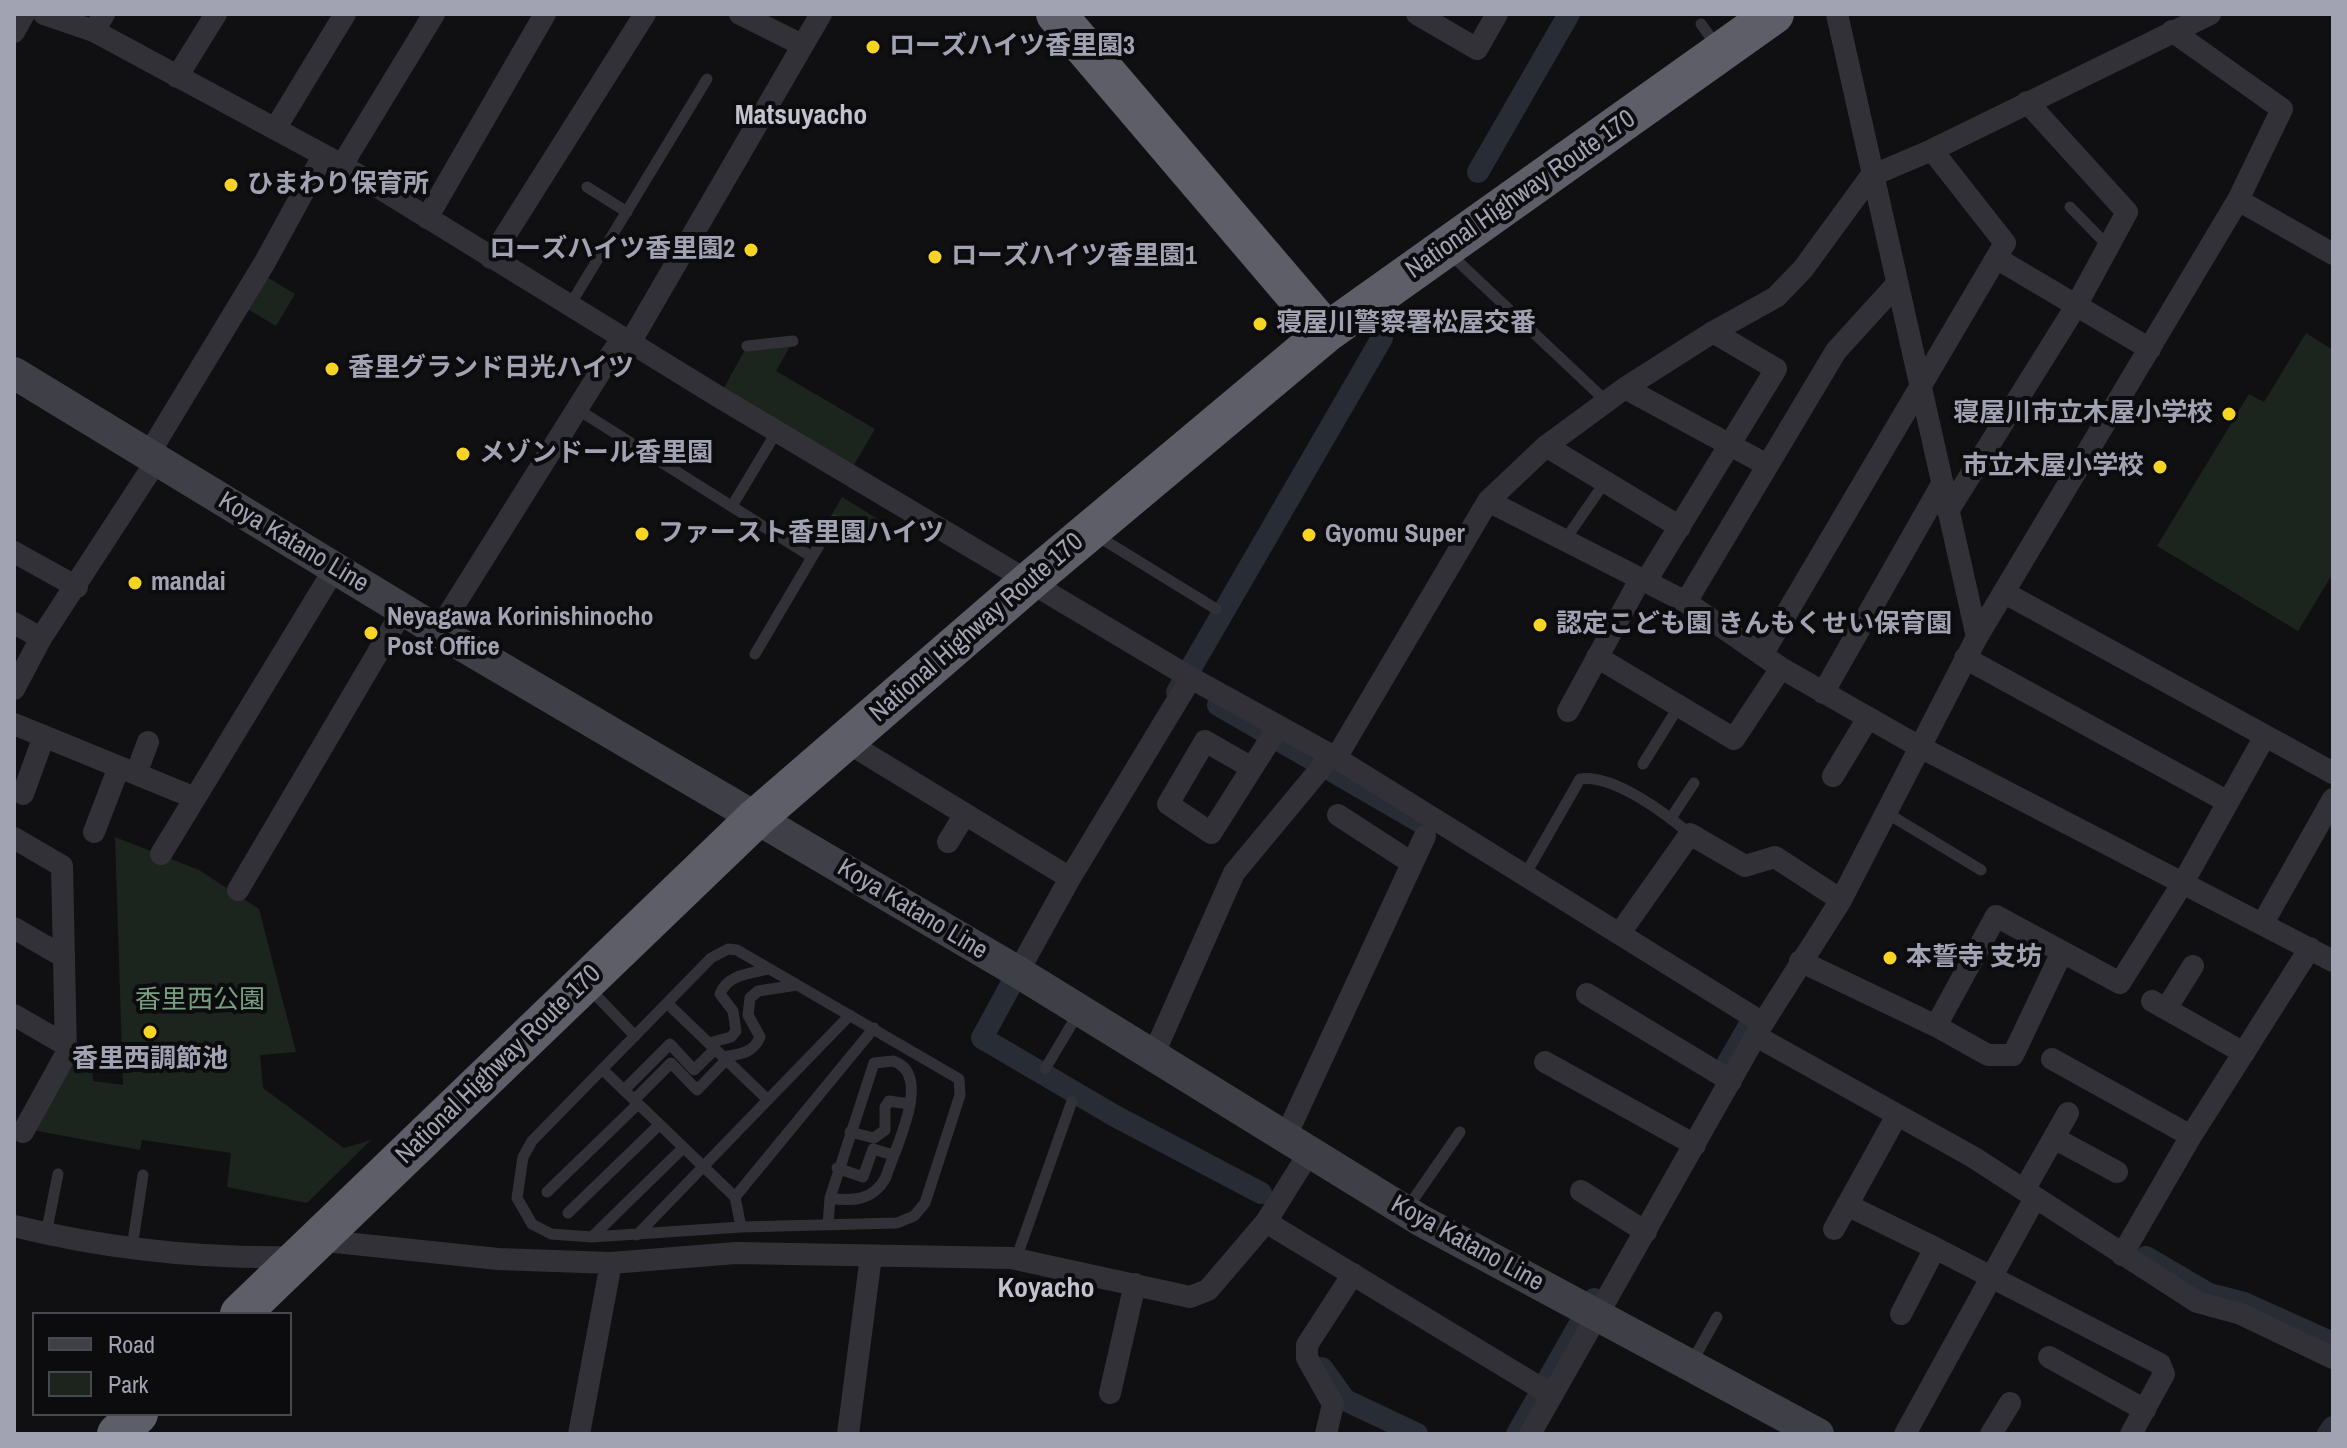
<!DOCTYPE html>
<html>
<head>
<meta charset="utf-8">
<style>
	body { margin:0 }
	#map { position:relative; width:2347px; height:1448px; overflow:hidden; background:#101012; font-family:"Archivo Narrow",sans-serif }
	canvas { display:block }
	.frame { position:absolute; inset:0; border:16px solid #a1a3b3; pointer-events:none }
	.legend { position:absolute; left:32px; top:1312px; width:260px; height:104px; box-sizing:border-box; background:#0c0b0d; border:2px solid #48484f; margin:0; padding:10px 14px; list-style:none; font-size:24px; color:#a1a3b3 }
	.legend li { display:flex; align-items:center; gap:16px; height:40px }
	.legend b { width:40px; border:2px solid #48484f }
</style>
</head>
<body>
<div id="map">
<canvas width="2347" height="1448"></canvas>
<div class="frame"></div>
<ul class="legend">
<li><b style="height:10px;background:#3f4047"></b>Road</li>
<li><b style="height:22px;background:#1c241e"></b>Park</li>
</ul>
</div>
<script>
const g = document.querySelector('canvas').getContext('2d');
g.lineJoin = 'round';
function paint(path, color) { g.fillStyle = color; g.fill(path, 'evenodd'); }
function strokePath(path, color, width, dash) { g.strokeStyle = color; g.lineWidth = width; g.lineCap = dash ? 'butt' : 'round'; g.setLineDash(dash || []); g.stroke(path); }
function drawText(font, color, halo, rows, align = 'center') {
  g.font = font + ' "Archivo Narrow","Noto Sans JP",sans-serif'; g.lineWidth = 8; g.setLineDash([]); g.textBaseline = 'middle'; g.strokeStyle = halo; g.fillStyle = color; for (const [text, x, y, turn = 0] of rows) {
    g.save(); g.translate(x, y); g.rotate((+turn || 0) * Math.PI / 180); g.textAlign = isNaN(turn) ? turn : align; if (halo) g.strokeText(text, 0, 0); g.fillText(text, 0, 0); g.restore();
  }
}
paint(new Path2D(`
	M265,276l30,18 -19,32 -30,-18z
	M2306,333l27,17v223l-35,58 -141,-85 92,-152 15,8z
	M793,341l-17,30 99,58 -27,46 -129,-78 28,-51z
	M842,497l44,27 -11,16 -43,-26z
	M115,837l84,33 60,39 37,143 -36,3 3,33 81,60 27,-8 -64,63 -80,-16 4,-34 -89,-13 -2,10 -108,-20 35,-65h25l1,16 30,4z`), '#1c241e');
strokePath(new Path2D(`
	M1478,172l91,-158
	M1177,692l205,-354
	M1218,705l209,121
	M1024,961l-42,77 133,78 146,77
	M1727,1064l22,-38
	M2146,1257l63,37 35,9 89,40
	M1322,1368l23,32 72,34
	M1517,1434l77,-135
	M2328,1434l5,-7`), '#272c35', 22);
strokePath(new Path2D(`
	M1701,24l15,21
	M587,187l40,25
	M2070,207l38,39
	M1448,252l159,150
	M570,305l137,-226
	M747,346l46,-5
	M577,409l235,148
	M732,506l45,-75
	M1094,534l122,75
	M1565,540l40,-58
	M755,654l79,-134
	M1643,764l36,-58
	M1885,812l96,58
	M1671,818l23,-35
	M1525,875l55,-96c33,-5 85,34 110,55
	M728,949l9,1 222,129 1,16 -35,108 -11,13 -17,7 -156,4 -149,10 -41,-3 -19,-10 -15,-26 6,-41 9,-16 179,-183z
	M588,987l47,49
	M667,1003l101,97
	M709,1043l22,-6 5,-6 -3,-20 -13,-17c8,-20 29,-20 49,-25
	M723,1057c16,-3 30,-3 37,-20l-12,-22 2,-17 8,-7 39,-6
	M893,1061c41,13 2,87 -7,116 -12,23 -33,25 -56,21l44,-135z
	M602,1069l133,128 6,30
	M1045,1069l34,-57
	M624,1090l46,-46 24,26 21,-21
	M634,1100l37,-37 26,27 29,-30
	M850,1132l24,6 11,-8v-23l4,-6 20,3
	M837,1168l26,9 10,-28 20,6
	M547,1192l91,-88
	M735,1197l139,-169
	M1406,1210l54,-78
	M568,1213l91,-88
	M828,1224l2,-26
	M46,1234l12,-60
	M637,1235l213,-220
	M592,1237l91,-89
	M132,1248l11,-73
	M1016,1259l56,-158
	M1692,1362l25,-45`), '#313137', 11);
strokePath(new Path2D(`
	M44,14l50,17 248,134 377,232 472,281 145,80 427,265
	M740,14l62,31
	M1417,14l60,35 20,-35
	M94,31l10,-17
	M14,32l10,-18
	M177,77l39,-63
	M275,129l70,-115
	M342,165l92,-151
	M2238,200l95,54
	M427,218l118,-204
	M491,258l154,-244
	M1996,258l154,91
	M1625,388l142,77
	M1546,446l134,81
	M148,455l117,-193 58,-106
	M1488,501l198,101 95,66 137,78 415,215
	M1948,511l128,-205 51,-94 -100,-110
	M14,552l63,35
	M1646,581l130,-212 -63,-37
	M2005,593l328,180
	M1686,602l150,-251 61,-67
	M14,623l27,15
	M438,631l176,-281 17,-9 190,-327
	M1977,637l261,-437 44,-91 -110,-78
	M1762,655l243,-412 -73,-93
	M1597,657l137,82 47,-71
	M1965,658l263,144
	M14,689l27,-51 116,-178
	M1823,693l118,-207
	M1568,711l73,-133
	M14,724l181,74
	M845,741l225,137
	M1336,758l152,-257 58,-55 79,-58 88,-56 63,-35 27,-28 68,-93 61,-26 278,-136
	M1252,768l-47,-27 -37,63 43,29 67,-106
	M136,774l12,-32
	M1833,776l35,-58
	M23,794l21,-58
	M1338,815l74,48
	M94,832l25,-65
	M14,838l48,28 4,188 -43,78
	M948,842l17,-28
	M161,854l174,-286
	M238,890l165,-280
	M2263,923l70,-124
	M14,928l50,29
	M1620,933l70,-99 55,32 30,-9 66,43
	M1800,961l136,65 52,29h25l49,-103
	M1018,972l52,-94 121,-200
	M1587,994l144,87
	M2152,1001l92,52
	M2166,1009l27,-43
	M14,1015l52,30
	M1936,1026l60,-110 124,67 64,-102 81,-145
	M1756,1036l217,121 224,145 44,12 92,44
	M1152,1058l82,-185 97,-117
	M2052,1059l139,77
	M1545,1062l150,83
	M1285,1138l140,-302
	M2054,1138l63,34
	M2024,1190l44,-77
	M1581,1191l65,41
	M1847,1205l88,43
	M1266,1222l286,173
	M14,1226c93,23 188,33 284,31
	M1834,1229l62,-112
	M316,1240l182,19 113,4 125,-10 275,5 179,39 18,-7 58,-68 43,-69
	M2122,1255l69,-119 119,-188
	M1901,1314l34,-66 225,116 4,10 -33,60
	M2049,1357l96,53
	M1110,1393l25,-109
	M579,1434l32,-171
	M848,1434l23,-178
	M1326,1434l7,-30 -26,-46v-13l46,-71
	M1530,1434l233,-411 78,-123 136,-263 -140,-623
	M1905,1434l130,-236
	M1991,1434l19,-31`), '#313137', 22);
strokePath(new Path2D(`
	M14,373l424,258 580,341 402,248 398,214`), '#3f4047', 32);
strokePath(new Path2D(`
	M1056,14l271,318
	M240,1314l516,-496 275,-238 296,-248 447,-318
	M117,1434l21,-20`), '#5d5e68', 40);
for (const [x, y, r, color] of [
	[873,47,8,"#f6d424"],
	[231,185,8,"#f6d424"],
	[751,250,8,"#f6d424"],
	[935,257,8,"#f6d424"],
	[1260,324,8,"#f6d424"],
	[332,369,8,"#f6d424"],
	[2229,414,8,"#f6d424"],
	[463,454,8,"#f6d424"],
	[2160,467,8,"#f6d424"],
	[642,534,8,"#f6d424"],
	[1309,535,8,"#f6d424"],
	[135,583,8,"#f6d424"],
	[1540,625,8,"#f6d424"],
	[371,633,8,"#f6d424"],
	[1890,958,8,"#f6d424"],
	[150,1032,8,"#f6d424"]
]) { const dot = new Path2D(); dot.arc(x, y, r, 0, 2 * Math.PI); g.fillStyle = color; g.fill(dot); strokePath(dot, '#0c0b0d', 3); }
drawText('bold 26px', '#a1a3b3', '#0c0b0d', [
	["ローズハイツ香里園3",889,47],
	["ひまわり保育所",247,185],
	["ローズハイツ香里園2",735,250,"right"],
	["ローズハイツ香里園1",951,257],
	["寝屋川警察署松屋交番",1276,324],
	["香里グランド日光ハイツ",348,369],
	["寝屋川市立木屋小学校",2213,414,"right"],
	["メゾンドール香里園",479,454],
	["市立木屋小学校",2144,467,"right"],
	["ファースト香里園ハイツ",658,534],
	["Gyomu Super",1325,535],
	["mandai",151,583],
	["Neyagawa Korinishinocho",387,618],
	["Post Office",387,648],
	["認定こども園 きんもくせい保育園",1556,625],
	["本誓寺 支坊",1906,958],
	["香里西調節池",150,1060,"center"]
], 'left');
drawText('26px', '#a1a3b3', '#0c0b0d', [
	["National Highway Route 170",1521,195,-35],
	["Koya Katano Line",293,543,31],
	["National Highway Route 170",977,628,-41],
	["Koya Katano Line",912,910,31],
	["National Highway Route 170",499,1065,-44],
	["Koya Katano Line",1467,1244,29]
]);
drawText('26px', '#779f80', '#0c0b0d', [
	["香里西公園",200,1001]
]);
drawText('bold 28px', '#c2c3cf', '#0c0b0d', [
	["Matsuyacho",801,116],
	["Koyacho",1046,1289]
]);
</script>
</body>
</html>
